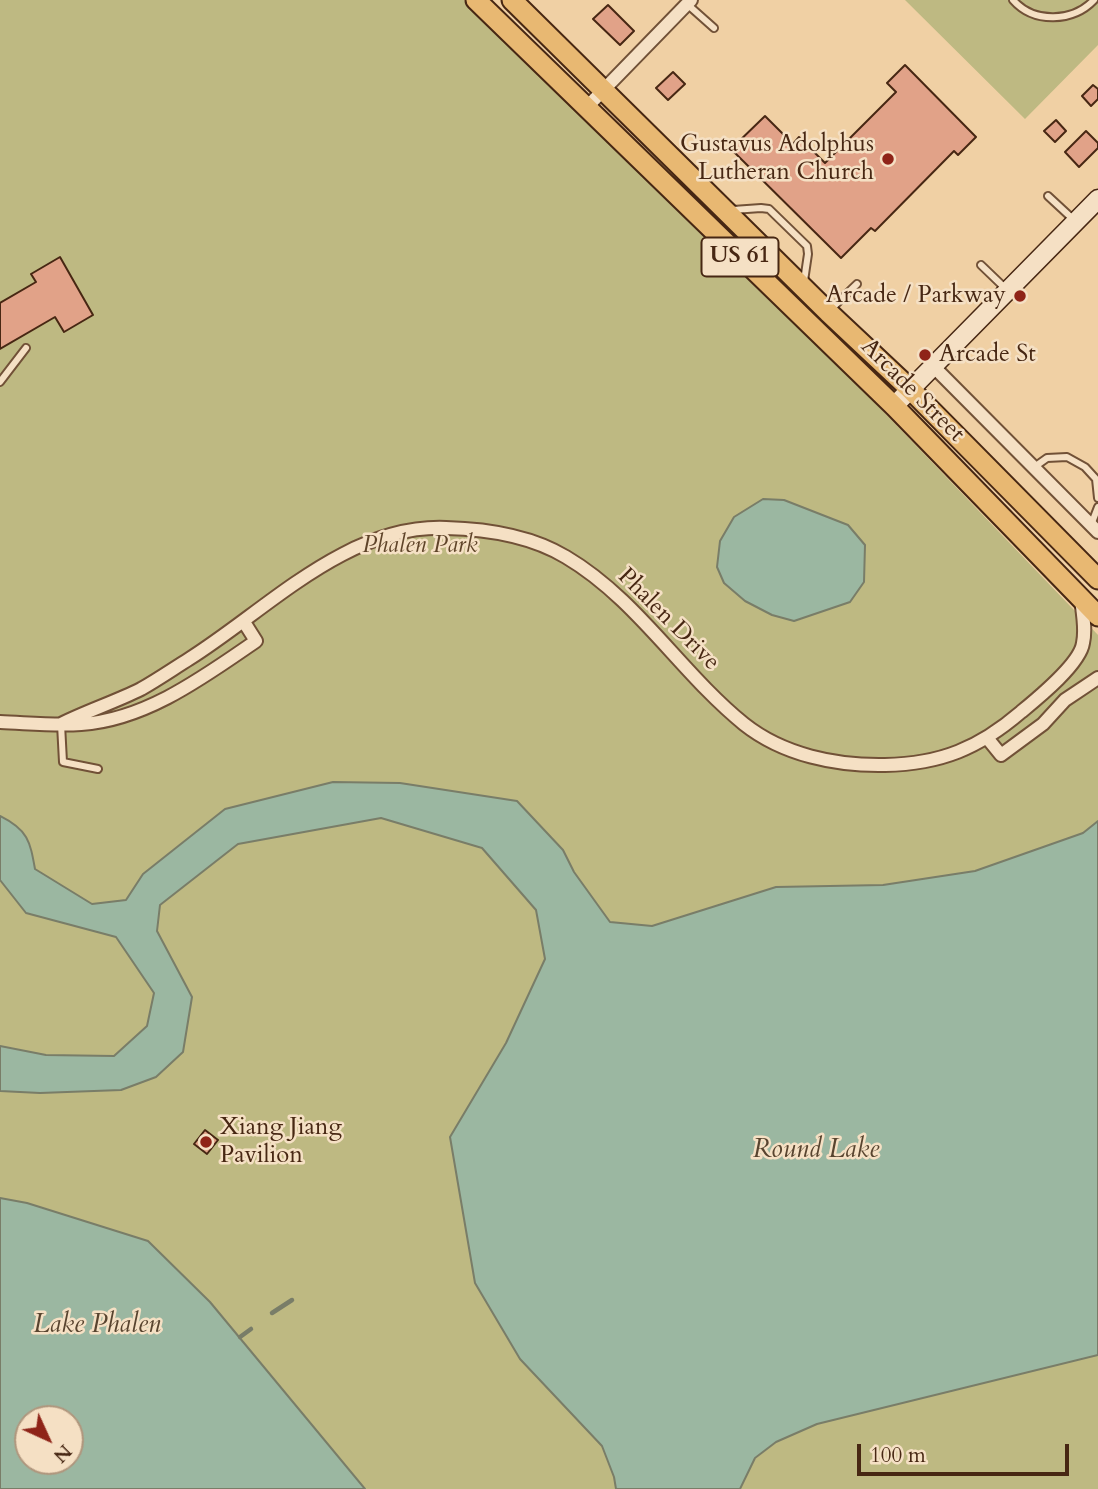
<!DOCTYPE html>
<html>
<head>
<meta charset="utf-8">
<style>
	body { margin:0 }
	#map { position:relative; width:1098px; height:1489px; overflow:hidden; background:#f0d0a4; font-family:Cardo,serif }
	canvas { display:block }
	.north { position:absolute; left:14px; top:1405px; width:70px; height:70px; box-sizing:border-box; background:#f5e0c4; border:2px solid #af967d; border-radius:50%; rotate:135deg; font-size:19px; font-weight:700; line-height:28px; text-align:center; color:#472713 }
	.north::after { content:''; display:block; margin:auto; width:24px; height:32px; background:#8f2418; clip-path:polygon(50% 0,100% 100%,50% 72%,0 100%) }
	.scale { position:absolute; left:857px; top:1444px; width:212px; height:32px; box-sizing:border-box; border:4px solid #472713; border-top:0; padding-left:9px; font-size:21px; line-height:24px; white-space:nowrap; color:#472713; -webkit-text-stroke:5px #f5e0c4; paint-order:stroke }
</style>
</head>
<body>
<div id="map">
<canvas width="1098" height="1489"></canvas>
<div class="north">N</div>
<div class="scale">100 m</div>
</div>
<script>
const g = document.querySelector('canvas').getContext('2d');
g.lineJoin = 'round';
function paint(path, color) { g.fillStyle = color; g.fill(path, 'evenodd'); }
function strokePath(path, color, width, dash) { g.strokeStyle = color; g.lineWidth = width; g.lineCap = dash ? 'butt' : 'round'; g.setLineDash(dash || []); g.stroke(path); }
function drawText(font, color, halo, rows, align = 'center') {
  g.font = font + ' Cardo,serif'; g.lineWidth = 5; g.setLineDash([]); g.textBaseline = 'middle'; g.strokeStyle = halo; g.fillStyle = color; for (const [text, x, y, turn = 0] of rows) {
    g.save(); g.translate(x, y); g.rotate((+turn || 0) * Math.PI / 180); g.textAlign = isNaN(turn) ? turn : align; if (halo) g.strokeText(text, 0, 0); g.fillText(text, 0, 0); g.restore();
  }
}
paint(new Path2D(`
	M0,0h464l415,407 219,228v187l-15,11 -108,38 -92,14 -107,2 -124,39 -42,-3 -65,36 -39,84 14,316 82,87 12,31 2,12h-251l-155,-187 -62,-61 -121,-38 -27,-5z
	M905,0h193v45l-73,74z
	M1098,1355v134h-358l15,-30 21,-17 41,-18z`), '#beb982');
const water = new Path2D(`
	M763,499l21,1 64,25 17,20 -1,37 -14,20 -56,19 -22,-6 -27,-14 -21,-18 -7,-16 3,-26 14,-24z
	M333,782l67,1 117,18 46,49 11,22 36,50 42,4 124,-39 107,-2 92,-14 108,-38 15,-12v534l-281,69 -41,18 -21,16 -15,31h-124l-2,-12 -12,-31 -82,-87 -45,-76 -25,-146 56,-94 39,-84 -9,-49 -54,-62 -101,-30 -143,26 -78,61 -3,26 35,66 -9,55 -27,25 -35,13 -81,3 -40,-2v-45l46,9 68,1 33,-30 7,-33 -38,-56 -90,-24 -26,-33v-64c28,14 30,25 35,53l57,35 34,-4 17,-26 82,-65z
	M0,1198l27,5 121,38 62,61 155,187h-365zM28,1419h42v42h-42z`);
paint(water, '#9bb7a1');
strokePath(water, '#797d68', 2);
strokePath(new Path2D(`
	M272,1313l20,-13
	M240,1337l11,-8`), '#797d68', 4.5);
const building = new Path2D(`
	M608,5l26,26 -14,14 -27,-26z
	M905,65l71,72 -18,18 -4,-4 -79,80 -4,-3 -30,30 -110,-109 34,-33 28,28 6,-7 26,26 71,-71 -9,-9z
	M673,72l12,12 -17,16 -12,-12z
	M1093,85l5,4v10l-7,7 -9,-10z
	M1056,120l10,11 -11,11 -11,-11z
	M1086,131l12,12v5l-19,19 -14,-15z
	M60,257l33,58 -29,17 -9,-15 -55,32v-46l36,-21 -5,-8z
	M205,1130l13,10 -11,14 -13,-10z`);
paint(building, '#e1a288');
strokePath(building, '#472713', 2);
const lane = new Path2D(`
	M1013,0c21,24 60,22 81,0
	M687,4l27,24
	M1048,196l27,25
	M733,210l28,-2 8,1 38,37 1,8 -4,27
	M981,265l26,25
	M831,309l26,-25
	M0,382l26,-34
	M1033,468l14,-10 20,-1 18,10 11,12 2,19
	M1091,525l7,-18
	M61,724l2,38 35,7`);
const street = new Path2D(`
	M586,108l105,-108
	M933,366l165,166
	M0,722c27,1 55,4 81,2 65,-4 124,-48 175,-83l-12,-19
	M61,724c26,-13 54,-22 80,-35 16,-9 32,-20 48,-30 78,-49 158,-135 257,-131 40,1 85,8 120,29 71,42 114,115 178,167 39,31 92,42 141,41 56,-1 94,-17 136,-53 17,-14 59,-48 62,-69 3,-14 0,-29 -2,-43
	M988,739l13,16 42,-31 22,-24 33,-22`);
const secondary = new Path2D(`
	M894,406l204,-207`);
const primary = new Path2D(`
	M476,0l418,406 204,210
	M512,0l316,312 82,77 188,190`);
strokePath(lane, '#715137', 10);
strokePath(street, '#715137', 16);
strokePath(secondary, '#472713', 21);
strokePath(primary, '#472713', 23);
strokePath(lane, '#f5e0c4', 6);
strokePath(street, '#f5e0c4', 12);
strokePath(secondary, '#f5e0c4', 18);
strokePath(primary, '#e8b872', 19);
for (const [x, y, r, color] of [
	[888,159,7,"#8f2418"],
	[1020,296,7,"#8f2418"],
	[925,355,7,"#8f2418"],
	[206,1142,7,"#8f2418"]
]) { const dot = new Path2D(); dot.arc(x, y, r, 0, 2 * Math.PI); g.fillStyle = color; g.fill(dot); strokePath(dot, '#f5e0c4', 2.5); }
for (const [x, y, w] of [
	[740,257,77]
]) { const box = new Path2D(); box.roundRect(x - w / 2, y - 19.5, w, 39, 5); g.fillStyle = '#f5e0c4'; g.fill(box); strokePath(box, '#472713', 2); }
drawText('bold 23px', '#472713', null, [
	["US 61",740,257]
]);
drawText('24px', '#472713', '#f5e0c4', [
	["Gustavus Adolphus",874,145],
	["Lutheran Church",874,173],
	["Arcade / Parkway",1006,296],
	["Arcade St",939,355,"left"],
	["Xiang Jiang",220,1128,"left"],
	["Pavilion",220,1156,"left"]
], 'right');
drawText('24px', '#472713', '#f5e0c4', [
	["Arcade Street",912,391,45],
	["Phalen Drive",668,620,45]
]);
drawText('italic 24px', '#5f4429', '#f5e0c4', [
	["Phalen Park",420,546]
]);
drawText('italic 26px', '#58442f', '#f5e0c4', [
	["Round Lake",816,1151],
	["Lake Phalen",97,1326]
]);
</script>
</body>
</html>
